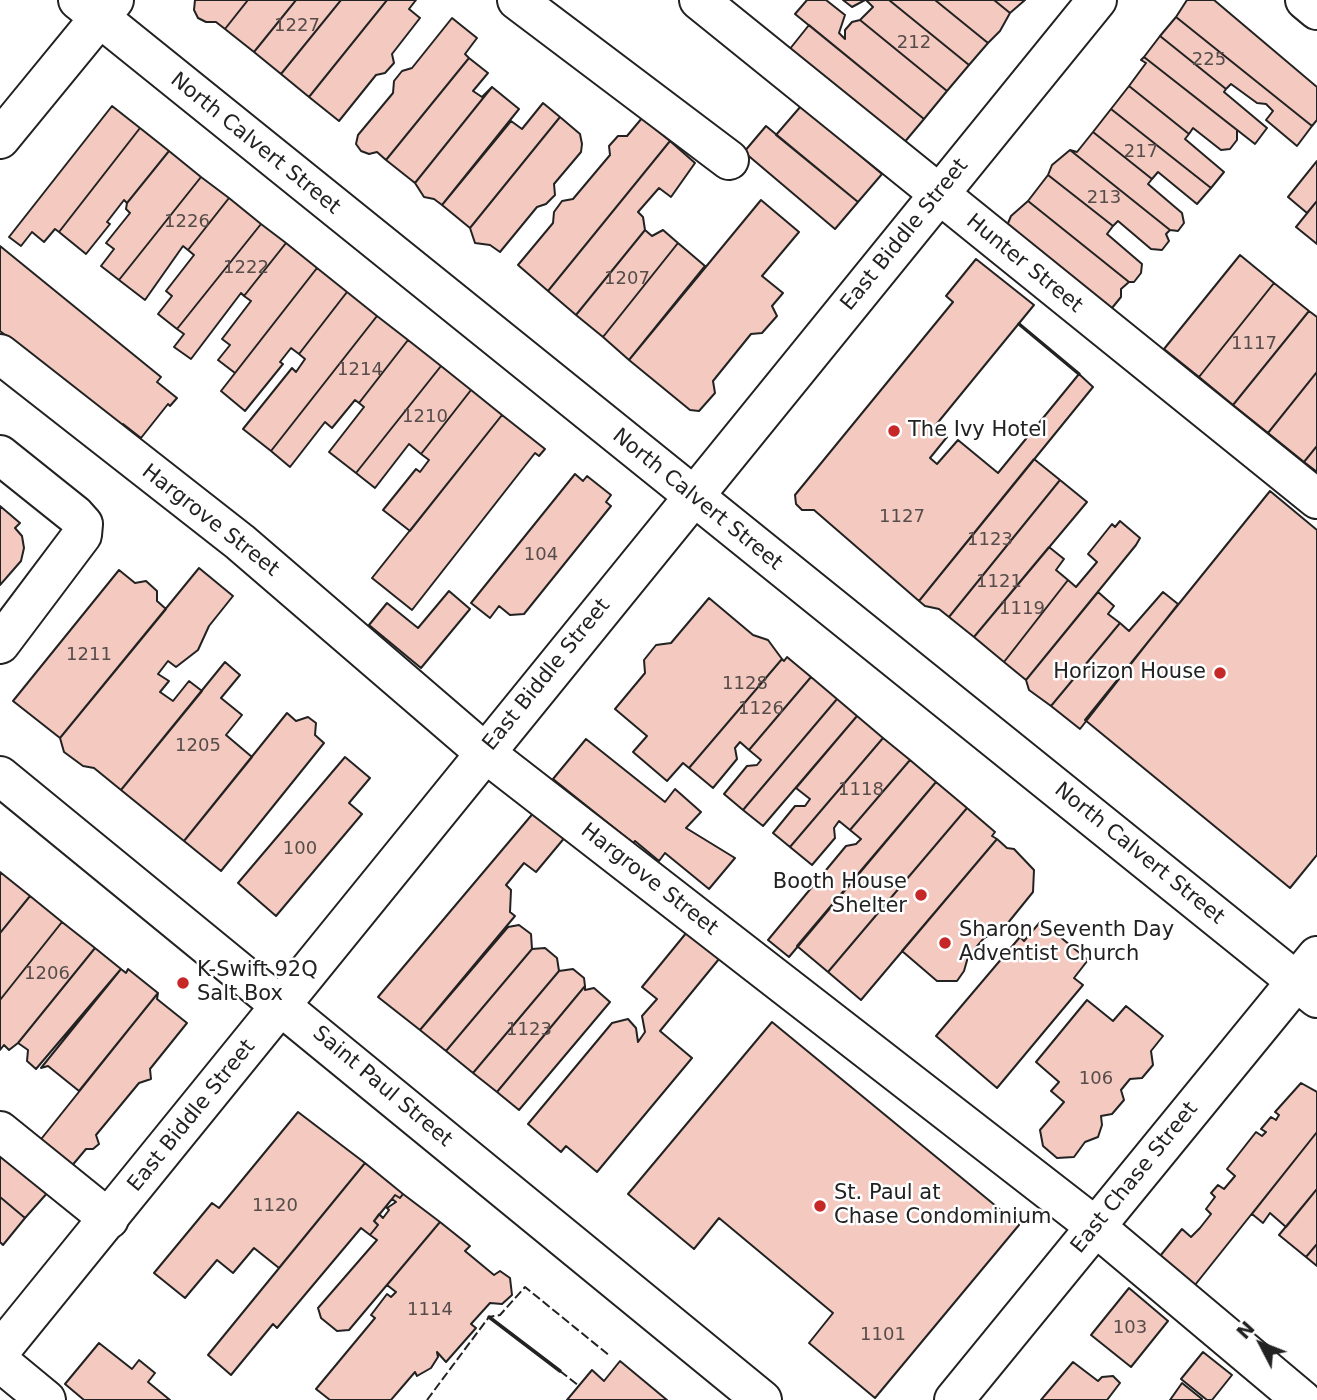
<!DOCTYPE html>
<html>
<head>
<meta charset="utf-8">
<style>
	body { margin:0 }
	#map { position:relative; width:1317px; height:1400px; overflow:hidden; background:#fff; font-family:"DejaVu Sans",sans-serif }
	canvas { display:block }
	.north { position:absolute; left:1226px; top:1309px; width:70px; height:70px; -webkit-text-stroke:5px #fff; paint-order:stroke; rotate:312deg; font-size:19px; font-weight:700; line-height:28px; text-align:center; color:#222 }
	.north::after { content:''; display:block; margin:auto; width:24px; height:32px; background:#222; clip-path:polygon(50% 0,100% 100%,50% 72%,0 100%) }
</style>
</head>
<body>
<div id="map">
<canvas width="1317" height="1400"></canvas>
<div class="north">N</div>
</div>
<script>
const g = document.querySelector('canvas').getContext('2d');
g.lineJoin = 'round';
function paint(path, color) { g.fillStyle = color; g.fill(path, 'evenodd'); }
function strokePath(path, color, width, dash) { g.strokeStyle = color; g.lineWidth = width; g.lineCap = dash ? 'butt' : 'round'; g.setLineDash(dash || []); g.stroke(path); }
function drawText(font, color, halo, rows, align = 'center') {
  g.font = font + ' "DejaVu Sans",sans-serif'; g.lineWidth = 5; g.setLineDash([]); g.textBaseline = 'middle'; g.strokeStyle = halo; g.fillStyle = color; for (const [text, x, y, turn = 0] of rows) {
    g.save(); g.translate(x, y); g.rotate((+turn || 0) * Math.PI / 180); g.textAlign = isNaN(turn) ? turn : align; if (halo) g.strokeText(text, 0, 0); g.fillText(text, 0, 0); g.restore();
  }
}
const building = new Path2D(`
	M195,0h53l-23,29 -9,-7h-10l-8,-4 -4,-8z
	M248,0h48l-42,52 -29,-23z
	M296,0h45l-60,74 -27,-22z
	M341,0h46l-78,97 -28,-23z
	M387,0h29l-7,9 11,9 -28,36 2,9 -9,10 -9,2 -37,46 -30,-24z
	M807,0h19l19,15 -6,18 6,6v-9l7,-8 8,-2 87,71 -23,28 -129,-105z
	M843,0h22l-13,7z
	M866,0h23l80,65 -22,26 -87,-71 13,-13z
	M889,0h46l53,43 -19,22z
	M935,0h59l16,13 -10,18 -12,12z
	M994,0h31l-15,13z
	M1187,0h27l103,87v33l-5,6 -136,-109z
	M1176,17l136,109 -15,20 -31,-26 7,-9 -7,-7 -9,-1 -26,-19 -5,5 -66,-53z
	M452,18l25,20 -12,16 4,4 -83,102 -9,-8 -8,2 -8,-3 -5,-7 2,-9 35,-42 1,-12 8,-10 10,-3z
	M809,25l115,94 -21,25 -114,-94z
	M1160,36l66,53 -2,3 43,36 -12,16 -111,-87z
	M1144,57l93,73v10l-7,9 -9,1 -28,-22 -4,6 -60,-48 17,-23 -5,-3z
	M469,58l19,15 -15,18 9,6 10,-10 -77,96 -29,-23z
	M1129,86l60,48 -4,5 39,33 -13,16 -100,-79z
	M492,87l27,22 -77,96 -8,-6 -10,-2 -9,-14z
	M543,103l17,14 -90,111 -28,-23 69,-84 11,8z
	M112,106l28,22 -81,104 -4,-3 -11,13 -12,-10 -11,14 -12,-9z
	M801,106l81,68 -24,28 -82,-67z
	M1111,109l100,79 -14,16 -39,-32 -6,7 -59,-47z
	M560,117l20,17 2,10 -1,8 -27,32 1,11 -9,9 -9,3 -37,45 -10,-7 -15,-2 -5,-15z
	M642,118l28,23 -122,150 -30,-26 35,-42 1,-11 8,-11 11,-2 37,-44 -1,-9 9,-10h9z
	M766,126l92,76 -23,27 -91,-77z
	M140,128l29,23 -42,52 -3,-3 -17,22 3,2 -24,30 -27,-22z
	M1093,132l59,47 -4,5 34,29 2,10 -6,8 -8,-1 -100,-80 7,2z
	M670,141l25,22 -24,34 -12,-9 -21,24 5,5 2,13 -69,85 -28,-24z
	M1070,150l100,80 -4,4 3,7 -7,9 -11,-1 -33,-28 -5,5 -65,-51 4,-10z
	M169,151l32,26 -82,103 -18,-14 13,-17 -8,-6 24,-30 -4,-4 1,-6z
	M1317,161v40l-10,12 -19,-16z
	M1048,175l65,51 -6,8 35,30 -1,9 -7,9h-5l-101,-81z
	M201,177l28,21 -41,52 -5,-4 -38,54 -26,-20z
	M229,198l32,26 -84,105 -19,-15 14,-18 -6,-5 28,-36 -6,-5z
	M761,200l38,32 -37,44 21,17 -11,13 5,10 -15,17 -11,1 -38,47 2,12 -16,18 -9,-1 -61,-50z
	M1028,201l101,81 -8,7v8l-9,11h-5l-101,-80 5,-12z
	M1317,201v43l-21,-17z
	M261,224l25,19 -42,53 -3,-3 -50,66 -17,-12 10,-13 -7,-5z
	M645,230l7,6 11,-6 15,13 -75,94 -27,-22z
	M286,243l31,25 -82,105 -17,-13 12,-15 -8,-6 29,-38 -7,-5z
	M678,243l27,23 -76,94 -26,-23z
	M0,246l161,131 -4,5 20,16 -7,8 -2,-2 -27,34 -18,-14 -3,4 -120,-97z
	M1240,255l34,28 -75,94 -35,-28z
	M976,259l58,46 -99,121 12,11 -17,21 7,6 21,-24 40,33 81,-99 14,13 -174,214 -105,-91h-12l-6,-6 -1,-9 158,-193 -7,-6z
	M317,268l30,24 -48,62 -8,-6 -11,14 3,2 -38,47 -24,-20z
	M1274,283l35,28 -76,94 -34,-28z
	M347,292l30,24 -106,135 -28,-22 49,-61 4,4 9,-13 -6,-5z
	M1309,311l8,6v55l-49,61 -35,-28z
	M377,316l31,24 -49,63 -4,-3 -23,28 -7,-6 -35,45 -19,-16z
	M408,340l33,26 -85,107 -27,-21 35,-45 -5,-4z
	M441,366l30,24 -50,64 -12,-10 -34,44 -19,-15z
	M1317,372v74l-13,16 -36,-29z
	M471,390l31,25 -92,116 -27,-21 33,-41 4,3 9,-12 -8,-6z
	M502,415l43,34 -6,7 -4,-3 -123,157 -40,-32z
	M1317,446v26l-13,-10z
	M1034,459l26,21 -111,137 -10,-8 -14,-3 -6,-5z
	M575,474l8,7 4,-5 24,19 -5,7 5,4 -87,108 -14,1 -11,-9 -9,12 -19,-15z
	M1060,480l27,22 -113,135 -25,-20z
	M1270,491l47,39v325l-27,33 -205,-168z
	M0,506l20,17 -5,5 7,8 2,12 -3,13 -21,24z
	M1120,521l20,17 -4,7 -110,135 -22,-18 64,-82 8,7 21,-25 -9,-8 24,-30 3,3z
	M1049,547l15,12 -8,11 12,10 -64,82 -30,-25z
	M199,568l34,28 -24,30 -11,24 -22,17 -8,-6 -10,13 11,7 -9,11 13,9 16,-20 13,10 -81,99 -27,-22 -11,-2 -19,-14 -4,-14z
	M119,570l16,13 11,-2 11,10v10l9,8 -106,129 -47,-37z
	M449,591l21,18 -49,59 -52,-43 18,-22 31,25z
	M1098,592l16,14 -6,8 12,9 -69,83 -22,-16 -3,-10z
	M1163,592l15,12 -98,125 -29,-23 69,-83 9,8z
	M709,598l44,37 15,5 14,19 -93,109 -6,-5 -16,18 -34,-29 14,-16 -32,-27 30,-36 -1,-13 12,-15 15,-2z
	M787,657l24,20 -62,73 -9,-8 -5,6 2,11 -24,29 -24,-20 93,-109 2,2z
	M225,662l15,13 -19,23 21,17 -16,20 26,22 -68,84 -63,-51z
	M811,677l26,22 -94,111 -19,-16 23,-28 10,-1 4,-5 -12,-10z
	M837,699l20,17 -94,110 -20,-16z
	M287,713l9,8 12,-4 8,6 -1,12 9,8 -103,128 -37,-30z
	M857,716l26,22 -93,109 -17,-14 22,-27h10l5,-7 -14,-11z
	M883,738l27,22 -60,70 -11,-9 -5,7 1,10 -23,27 -22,-18z
	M586,739l79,63 10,-13 26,23 -15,16 49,30 -26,31 -44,-36 -6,8 -24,-20 -2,2 -80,-64z
	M345,757l25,21 -21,25 13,11 -86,102 -38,-33z
	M910,760l26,22 -147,175 -21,-17 78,-94 10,-2 5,-5 -11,-9z
	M936,782l31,26 -139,164 -31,-26z
	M967,808l28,24 -3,4 5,3 -136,161 -33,-28z
	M535,811l31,25 -30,36 -12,-9 -18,22 5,5 -1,22 5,4 -95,114 -42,-33z
	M997,839l10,9 7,1 20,21 -1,22 -30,37 -19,9 -16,19 -4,14 -7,10h-20l-35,-30z
	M0,872l30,24 -30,37z
	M30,896l32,26 -62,78v-67z
	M1041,921l47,39 -14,18 9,7 -86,103 -61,-52 84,-99 4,4z
	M62,922l33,26 -77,95 -9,7 -5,-5 -4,5v-50z
	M519,925l12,9 1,15 -86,102 -26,-21 88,-103z
	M687,932l32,27 -59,72 32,27 -95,114 -31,-26 -5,6 -33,-28 84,-101 16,-4 8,9 2,14 7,-10 -3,-16 15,-17 -15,-12z
	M95,948l26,21 -85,100 -9,-8 1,-11 -10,-7z
	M545,948l12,10 2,13 -86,102 -27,-22 86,-102z
	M121,969l5,4 2,-4 30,24 -79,98 -31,-25 -7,2z
	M573,969l11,9 1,8 -88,106 -24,-19 86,-102z
	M585,986v4l9,-2 16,14 -91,108 -22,-18z
	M158,993l-1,6 30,24 -37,46 1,10 -12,4 -43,52 3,9 -6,5h-7l-16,19 -32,-25z
	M1087,1000l26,21 13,-15 37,30 -12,15 2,14 -11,13 -12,1 -9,11 3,10 -12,14 -11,2 1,9 -4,12 -13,5 -11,15 -17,1 -14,-12 -3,-16 24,-28 -13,-11 8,-9 -23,-20z
	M772,1022l247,203 -144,173 -66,-55 24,-30 -114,-95 -25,31 -66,-55z
	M1301,1083l16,9v40l-126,158 -35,-29 26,-32 9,8 9,-9 11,-14 -5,-5 9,-12 -4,-4 7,-8 6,4 11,-13 -8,-7 29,-37 6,4 4,-4 -5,-3 10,-12 5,3 3,-5 -4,-3z
	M298,1112l67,51 -86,105 -25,-20 -21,25 -16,-13 -32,38 -31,-25 58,-70 7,5z
	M1317,1132v57l-31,38 -16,-14 -7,10 -11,-9z
	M0,1149l49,42 -24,27 -25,-21z
	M365,1163l38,31 -3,4 -5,-3 -3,4 -18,22 4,4 -8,10 -9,-7 -84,100 -4,-4 -42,51 -23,-20z
	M1317,1189v55l-11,13 -27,-22z
	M403,1194l37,28 -91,108 -12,1 -16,-13 -3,-10 59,-68 -7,-5 8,-10 -4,-4 5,-7 4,4 6,-8 -2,-2 9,-6 -4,-3 3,-4 5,3z
	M0,1197l25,21 -22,27 -3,-3z
	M440,1222l30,24 -5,5 29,24 6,-4 10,7 2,17 -10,9 -12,-1 -19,21 5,4 -30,34 -9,-10 1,5 -7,11 -14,8 -2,-4 -24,28h-61l-14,-11 59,-71 -4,-3 16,-21 4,3 5,-5 -9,-7z
	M1317,1244v22l-11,-9z
	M1129,1288l39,33 -37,46 -40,-32z
	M99,1343l33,26 7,-9 16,13 -7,9 22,18h-86l-19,-16z
	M1203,1352l29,23 -20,25h-5l-26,-21z
	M620,1361l47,39h-100l25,-30 12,11z
	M1073,1362l25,19 4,-4 11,-1 7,7 -13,17h-66z
	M1182,1383l20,16v1h-32z`);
paint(building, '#f3c9c0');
strokePath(building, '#222', 2);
const minor = new Path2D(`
	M517,0l212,160
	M699,0l618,499
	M1305,0l12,10
	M0,354l240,188 244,210 612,475 206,173
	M0,455l75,60 8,9 -1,11 -82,109
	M0,1131l109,88
	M0,1362l46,38
	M954,1400l363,-444`);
const major = new Path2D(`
	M78,0l1239,998
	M0,139l114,-139
	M0,776l762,624
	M0,1351l1097,-1351`);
strokePath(minor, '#222', 42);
strokePath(major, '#222', 42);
strokePath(minor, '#fff', 38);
strokePath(major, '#fff', 38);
strokePath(new Path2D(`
	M560,1371l19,15
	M427,1400l62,-83 11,-2 25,-28 85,69`), '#222', 2, [9, 3.5]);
strokePath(new Path2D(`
	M1019,324l60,50
	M489,1317l71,54`), '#222', 3.5);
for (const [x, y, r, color] of [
	[894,431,7,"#c62828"],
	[1220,673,7,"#c62828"],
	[921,895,7,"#c62828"],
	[945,943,7,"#c62828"],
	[183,983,7,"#c62828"],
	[820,1206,7,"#c62828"]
]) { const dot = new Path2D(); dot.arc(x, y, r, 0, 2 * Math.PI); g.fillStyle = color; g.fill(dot); strokePath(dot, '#fff', 2.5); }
drawText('18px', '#564c4a', null, [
	["1227",297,26],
	["212",914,43],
	["225",1209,60],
	["217",1141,152],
	["213",1104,198],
	["1226",187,222],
	["1222",246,268],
	["1207",627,279],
	["1117",1254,344],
	["1214",360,370],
	["1210",425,417],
	["1127",902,517],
	["1123",990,540],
	["104",541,555],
	["1121",999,582],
	["1119",1022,609],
	["1211",89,655],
	["1128",745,684],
	["1126",761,709],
	["1205",198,746],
	["1118",861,790],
	["100",300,849],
	["1206",47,974],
	["1123",529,1030],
	["106",1096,1079],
	["1120",275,1206],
	["1114",430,1310],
	["103",1130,1328],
	["1101",883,1335]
]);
drawText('21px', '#222', '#fff', [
	["North Calvert Street",255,144,39],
	["East Biddle Street",905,235,-51],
	["Hunter Street",1024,264,39],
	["North Calvert Street",697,500,39],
	["Hargrove Street",210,521,38],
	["East Biddle Street",547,675,-51],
	["North Calvert Street",1139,854,39],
	["Hargrove Street",649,880,38],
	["Saint Paul Street",382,1087,40],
	["East Biddle Street",192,1116,-51],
	["East Chase Street",1135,1178,-51]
]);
drawText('21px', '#222', '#fff', [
	["The Ivy Hotel",908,431],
	["Horizon House",1206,673,"right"],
	["Booth House",907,883,"right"],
	["Shelter",907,907,"right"],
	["Sharon Seventh Day",959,931],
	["Adventist Church",959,955],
	["K-Swift 92Q",197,971],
	["Salt Box",197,995],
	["St. Paul at",834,1194],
	["Chase Condominium",834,1218]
], 'left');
</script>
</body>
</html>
